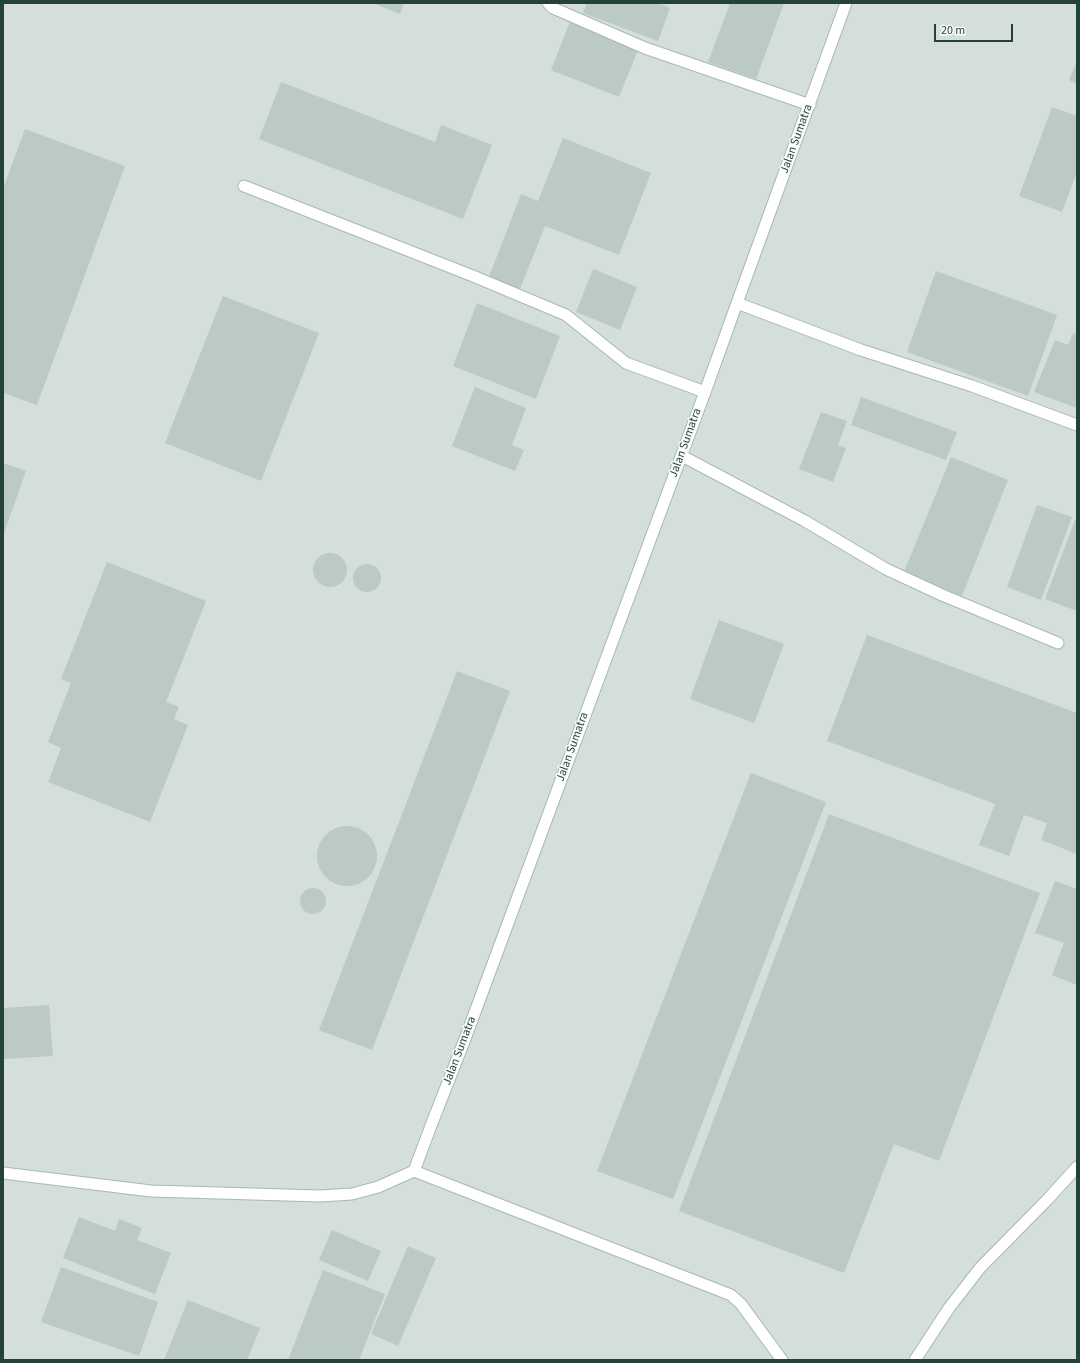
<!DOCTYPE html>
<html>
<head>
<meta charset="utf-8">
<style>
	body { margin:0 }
	#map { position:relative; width:1080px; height:1363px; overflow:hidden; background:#e6efeb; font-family:"Source Sans 3",sans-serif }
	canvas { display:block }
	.frame { position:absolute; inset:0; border:4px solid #24423a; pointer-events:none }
	.scale { position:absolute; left:934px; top:24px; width:79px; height:18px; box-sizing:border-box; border:2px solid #24423a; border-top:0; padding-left:5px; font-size:12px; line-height:14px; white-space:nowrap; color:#24423a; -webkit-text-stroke:3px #f7fbf9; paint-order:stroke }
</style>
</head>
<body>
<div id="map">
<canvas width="1080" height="1363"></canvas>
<div class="frame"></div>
<div class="scale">20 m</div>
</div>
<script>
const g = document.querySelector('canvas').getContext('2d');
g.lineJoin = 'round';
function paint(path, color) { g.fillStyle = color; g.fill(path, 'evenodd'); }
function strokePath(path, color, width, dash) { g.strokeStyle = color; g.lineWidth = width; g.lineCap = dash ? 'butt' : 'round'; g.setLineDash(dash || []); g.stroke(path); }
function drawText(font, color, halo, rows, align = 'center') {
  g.font = font + ' "Source Sans 3",sans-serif'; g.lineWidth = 3; g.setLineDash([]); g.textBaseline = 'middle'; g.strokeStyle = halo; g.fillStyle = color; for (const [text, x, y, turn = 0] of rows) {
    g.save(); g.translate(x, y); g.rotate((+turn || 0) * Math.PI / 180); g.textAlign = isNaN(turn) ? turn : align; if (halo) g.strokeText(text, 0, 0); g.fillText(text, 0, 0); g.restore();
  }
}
paint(new Path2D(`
	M3,3h1074v1357h-1074z`), '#d4dfda');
paint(new Path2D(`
	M373,3h31l-4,11z
	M587,3h71l12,5 -12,33 -75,-28z
	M730,3h54l-28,76 -48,-17z
	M570,22l68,28 -19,47 -68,-27z
	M1077,60v24l-8,-4z
	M281,82l154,60 6,-17 51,20 -29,74 -204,-80z
	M1052,107l25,9v56l-15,40 -43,-16z
	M25,129l100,37 -88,239 -34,-12v-204z
	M563,138l88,35 -32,82 -74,-29 -25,63 -31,-12 32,-83 17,7z
	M593,269l44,18 -17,43 -44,-18z
	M936,271l121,44 -29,81 -121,-44z
	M223,296l96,37 -58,148 -96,-38z
	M477,303l83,33 -24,63 -83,-33z
	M1073,333l4,2v73l-43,-16 21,-52 13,5z
	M475,387l51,21 -14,37 12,5 -9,21 -63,-25z
	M861,397l96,35 -11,28 -95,-35z
	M821,412l26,9 -9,24 8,3 -13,34 -34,-13z
	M951,457l57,23 -46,116 -58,-24z
	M3,463l23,8 -23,65z
	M1037,505l35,12 -31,83 -34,-13z
	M1077,515v96l-32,-12z
	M313 570a17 17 0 1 1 34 0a17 17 0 1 1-34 0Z
	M107,562l99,39 -40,101 13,5 -5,12 14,6 -38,97 -102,-40 13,-34 -13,-6 23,-59 -10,-4z
	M353 578a14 14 0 1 1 28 0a14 14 0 1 1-28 0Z
	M719,620l65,24 -30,79 -64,-24z
	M867,635l210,78v141l-36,-14 6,-17 -23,-8 -15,41 -30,-11 16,-41 -168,-63z
	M457,671l53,20 -138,359 -53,-20z
	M751,773l75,29 -153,397 -76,-28z
	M829,814l211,79 -101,268 -45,-17 -50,129 -165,-62z
	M317 856a30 30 0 1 1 60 0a30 30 0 1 1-60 0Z
	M1055,881l22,8v96l-25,-10 12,-32 -29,-10z
	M300 901a13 13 0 1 1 26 0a13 13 0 1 1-26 0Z
	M49,1005l4,51 -50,3v-51z
	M79,1217l36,14 4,-12 23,9 -5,12 34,13 -16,41 -92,-36z
	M332,1230l49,21 -13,30 -49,-21z
	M408,1246l28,12 -38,88 -27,-12z
	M61,1267l97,35 -19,54 -98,-34z
	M323,1270l62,24 -26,66h-71z
	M188,1300l72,28 -13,32h-83z`), '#bbcac4');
const lane = new Path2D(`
	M548,3l5,5 92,40 165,57
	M244,186l229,90 93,39 60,48 79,29
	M737,303l124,47 111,36 105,39
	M682,456l123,65 81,48 56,26 116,48
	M3,1173l148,18 169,5 32,-2 26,-7 36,-16
	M782,1360l-41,-56 -10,-9 -317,-124 18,-48 33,-84 240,-647 32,-89 109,-300
	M915,1360l34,-52 31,-40 67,-68 30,-33`);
strokePath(lane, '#a8b8b2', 13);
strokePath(lane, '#fff', 11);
drawText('12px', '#24423a', '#f7fbf9', [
	["Jalan Sumatra",797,139,-70],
	["Jalan Sumatra",686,443,-70],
	["Jalan Sumatra",573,747,-70],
	["Jalan Sumatra",460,1051,-69]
]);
</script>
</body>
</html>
